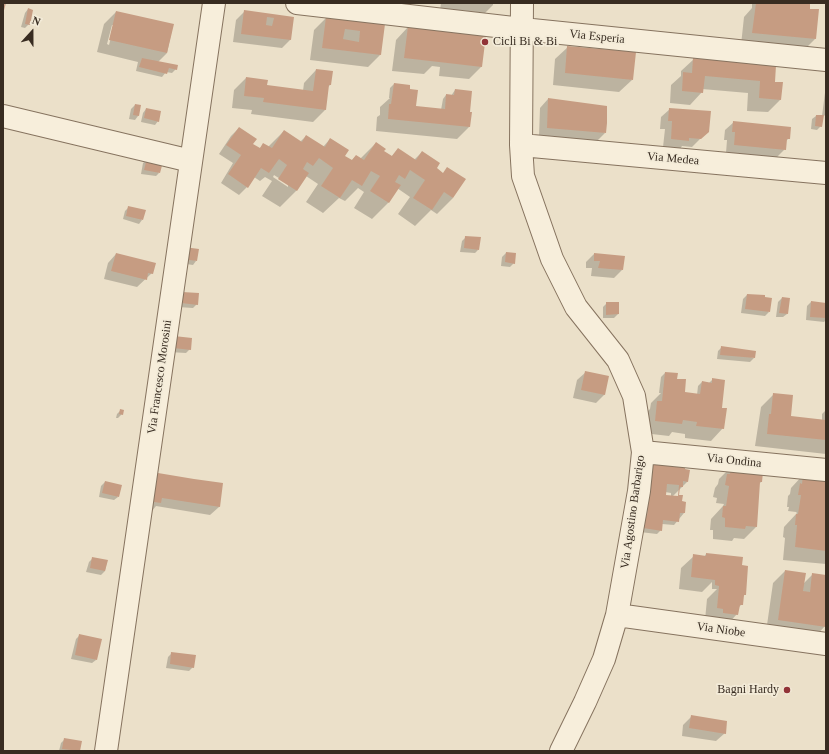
<!DOCTYPE html>
<html>
<head>
<meta charset="utf-8">
<style>
	body { margin:0 }
	#map { position:relative; width:829px; height:754px; overflow:hidden; background:#ebe0c9; font-family:"Times New Roman",serif }
	canvas { display:block }
	.frame { position:absolute; inset:0; border:4px solid #382c21; pointer-events:none }
	.north { position:absolute; left:12px; top:12px; width:40px; height:40px; -webkit-text-stroke:3px #f3ebd8; paint-order:stroke; rotate:21deg; font-size:11px; font-weight:700; line-height:16px; text-align:center; color:#382c21 }
	.north::after { content:''; display:block; margin:auto; width:14px; height:18px; background:#382c21; clip-path:polygon(50% 0,100% 100%,50% 72%,0 100%) }
</style>
</head>
<body>
<div id="map">
<canvas width="829" height="754"></canvas>
<div class="frame"></div>
<div class="north">N</div>
</div>
<script>
const g = document.querySelector('canvas').getContext('2d');
g.lineJoin = 'round';
function paint(path, color) { g.fillStyle = color; g.fill(path, 'evenodd'); }
function strokePath(path, color, width, dash) { g.strokeStyle = color; g.lineWidth = width; g.lineCap = dash ? 'butt' : 'round'; g.setLineDash(dash || []); g.stroke(path); }
function drawText(font, color, halo, rows, align = 'center') {
  g.font = font + ' "Times New Roman",serif'; g.lineWidth = 3.5; g.setLineDash([]); g.textBaseline = 'middle'; g.strokeStyle = halo; g.fillStyle = color; for (const [text, x, y, turn = 0] of rows) {
    g.save(); g.translate(x, y); g.rotate((+turn || 0) * Math.PI / 180); g.textAlign = isNaN(turn) ? turn : align; if (halo) g.strokeText(text, 0, 0); g.fillText(text, 0, 0); g.restore();
  }
}
paint(new Path2D(`
	M441,3h52v2l-8,8 -26,-3 -3,3 -16,-2z
	M752,3h57l6,36 -12,12 -62,-6 3,-28 8,-9z
	M28,9l1,15 -4,4 -4,-1 4,-14z
	M116,12l57,13 -6,28 -9,9 18,7 -4,4 -6,-1 -4,5 -26,-6 2,-9 -41,-10 7,-28zM112,25h2l-5,20 -2,-1z
	M244,12l49,6 -3,22 -8,8 -49,-6 3,-22z
	M326,18l58,6 -4,31 -12,12 -58,-7 4,-30z
	M408,27l76,9 -3,31 -12,12 -30,-3 1,-9 -8,-1 -8,8 -32,-3 4,-31z
	M568,47l64,33 -13,12 -66,-7 2,-26z
	M694,59l80,24h8l-2,17 -12,12 -21,-1 1,-18 -46,-4v3l-12,13 -20,-2 1,-18 10,-9v-5z
	M316,70l14,15 -2,2 -3,23 -12,12 -62,-8 1,-4 -20,-2 2,-18 12,-12 20,8 37,5 1,-8z
	M394,84l15,6 6,17 26,3 2,-11 3,-4 5,1 4,-6 14,23h2l-2,14 -12,12 -81,-8 1,-14 3,-2v-8l10,-9h-1l1,-10z
	M826,85v31l-3,-1 -2,11 -4,4 -6,-1 1,-10 4,-3h6z
	M548,99l57,34 -8,8 -58,-5 1,-28z
	M135,105l3,11 -3,4 -6,-1 2,-10z
	M146,109l12,12 -3,4 -14,-3 2,-9z
	M670,109l38,22 -16,16 -10,-1 -2,3 -17,-2 2,-18h-5l1,-12z
	M734,122l55,16 -3,3 -1,8 -8,8 -51,-4 1,-13h-3l1,-10z
	M239,128l13,16 7,5 5,-5 4,3 16,-16 16,11 6,-6 17,11 7,-8 14,17 7,5 5,-5 4,3 16,-16 7,9 8,5 7,-8 16,11 8,-8 13,17 18,29 -16,16 -6,-4 -16,16 -17,-12 12,-17 -13,-9 -9,15 -16,16 -18,-11 10,-16 -6,-4 -13,13 -6,-3 -16,15 -17,-11 12,-18 -12,-8 -10,15 -16,16 -18,-11 10,-15 -7,-4 -5,4 -6,-4 -7,10 -8,8 -18,-12 12,-20 -14,-9 12,-18zM274,175l14,9v3l-15,-10z
	M147,160l12,13 -3,3 -15,-2 2,-11z
	M129,207l13,13 -3,4 -16,-5 2,-8z
	M466,237l12,13 -3,3 -15,-1 2,-11z
	M180,252l16,9 -3,4 -14,-2z
	M506,253l8,10 -4,4 -9,-1 1,-9z
	M116,254l36,19 -15,14 -33,-8 4,-16z
	M594,254l28,16 -8,8 -23,-2 1,-8h-6v-6z
	M183,293l14,11 -4,4 -15,-1z
	M747,295l22,17 -4,4 -24,-3 2,-14z
	M782,298l5,16 -4,3h-7l2,-15z
	M811,302l15,2v16l-2,2 -18,-2 1,-14z
	M607,303l11,11 -4,4h-11v-11z
	M171,341l19,8 -4,4 -17,-1z
	M721,348l33,10 -4,4 -33,-3 1,-8z
	M586,372l22,5 -4,18 -8,8 -23,-5 4,-18z
	M665,373l11,7 8,13 13,2 1,-9 4,-4 7,1 4,-4 8,30 2,19 -12,13 -26,-3v-4l-13,-2 -3,4 -26,-3 2,-19 5,-5 1,-6 10,-10h-2l2,-16z
	M774,394l16,23 32,3v-6l4,-4v44l-71,-8 6,-39z
	M121,410l1,4 -4,4h-2l1,-4z
	M731,467l30,15 -2,2 -3,43 -12,12 -10,-1 -2,3 -19,-2v-9h-3l1,-11 12,-13 1,-2 -8,-1 1,-5 -4,-1 2,-9 3,-4 1,-5z
	M683,470l5,11 -16,16h5l4,5 3,11 -10,12 -12,-1 -1,6 -4,4 -17,-2 4,-57zM665,492l6,1v4l-6,-1z
	M803,475l23,3v86l-43,-4 2,-22 -2,-1 1,-10 13,-14 -1,-1 -8,-1 1,-4h-2l1,-11 2,-2 1,-6z
	M105,482l13,15 -4,3 -15,-3 2,-11z
	M144,482l78,2 -3,23 -9,8 -54,-9 -4,5z
	M706,554l39,40 -2,3 -1,7 -4,4 -1,6 -12,13 -20,-7 2,-21 10,-10h-5v-7l-10,10 -23,-3 2,-21 13,-12 10,1z
	M93,558l14,3 -2,10 -4,4 -15,-3 3,-10z
	M785,571l18,13 10,-10 13,2 -1,50 -12,13 -47,-7 7,-49z
	M80,635l16,25 -4,3 -21,-4 5,-20z
	M172,653l21,14 -4,4 -23,-3 2,-11z
	M692,716l33,17 -9,8 -34,-5 1,-11z
	M65,739l16,3 -2,9h-20l2,-8z`), '#0003');
paint(new Path2D(`
	M3,3h3l-3,11z
	M756,3h54v6h9l-3,30 -64,-6z
	M28,8l5,2 -3,15 -5,-1z
	M244,10l50,7 -3,23 -50,-6zM267,17l7,1 -2,8 -6,-1z
	M116,11l58,13 -7,29 -58,-13z
	M326,17l59,7 -4,31 -59,-7zM345,29l15,2 -1,11 -16,-3z
	M408,26l78,9 -4,32 -78,-9z
	M567,46l69,6 -3,28 -68,-7z
	M142,58l36,7 -1,5 -8,-2 -2,6 -28,-7z
	M693,58l83,7 -1,17h8l-2,18 -22,-2 1,-17 -55,-5 -2,17 -21,-2 1,-19 9,1z
	M316,69l17,2 -2,14h-2l-3,25 -63,-8 1,-4 -20,-2 2,-19 22,3 -1,5 46,6z
	M394,83l16,2v4l8,1 -2,16 29,3 1,-15 8,1 1,-6 17,2 -2,21h2l-2,15 -82,-8 1,-15h2z
	M548,98l59,8v17l-1,10 -59,-5z
	M135,104l6,1 -2,11 -6,-1z
	M146,108l15,3 -2,11 -15,-4z
	M669,108l42,3 -2,21 -8,7 -12,-1v3l-18,-2 1,-18h-4z
	M816,115h8l-2,12 -7,-1z
	M733,121l58,6 -1,12h-3l-1,11 -52,-5 1,-13h-3z
	M239,127l18,12 -4,5 7,4 3,-5 9,5 12,-18 18,12 4,-7 19,12 5,-9 19,12 -4,6 7,4 4,-5 8,5 12,-18 10,7 -2,2 8,5 6,-8 18,12 6,-9 18,12 -3,5 6,5 4,-6 19,12 -13,19 -9,-6 -12,18 -19,-12 12,-18 -15,-10 -5,9 -6,-4 -4,7 6,3 -12,18 -19,-12 10,-15 -9,-5 -9,15 -10,-6 -12,18 -19,-12 12,-18 -14,-10 -6,8 -6,-4 -4,7 6,4 -12,18 -19,-12 9,-14 -8,-6 -10,14 -8,-5 -13,20 -20,-14 13,-19 -15,-10z
	M147,158l16,4 -3,11 -16,-3z
	M128,206l18,4 -3,10 -17,-4z
	M465,236l16,1 -2,13 -15,-2z
	M184,247l15,2 -2,12 -15,-2z
	M506,252l10,1 -1,11 -10,-2z
	M116,253l40,10 -3,11 -5,-1 -1,7 -36,-9z
	M594,253l31,3 -2,14 -25,-2 2,-7h-6z
	M182,292l17,1 -1,12 -17,-2z
	M747,294l18,1v2l7,1 -2,14 -25,-3z
	M782,297l8,1 -2,16 -9,-1z
	M811,301l15,2v15l-16,-1z
	M606,302h13v12l-13,1z
	M174,336l18,2 -1,12 -18,-2z
	M721,346l35,5 -1,7 -35,-3z
	M585,371l24,5 -4,19 -24,-5z
	M665,372l13,1 -1,6h9l-1,13 15,2 2,-13 10,2v-5l13,2 -3,28h5l-3,21 -28,-3 1,-4 -14,-2 -1,4 -27,-3 2,-20h5z
	M773,393l20,2 -2,21 35,4v20l-59,-6 2,-20h2z
	M120,409l4,1 -1,5 -4,-1z
	M653,459l33,1 -1,9 5,1 -2,12 -5,-1v6h-3l-1,8h4l-1,6 4,1 -1,11h-5l-1,9 -16,-2 -1,11 -19,-3 2,-13 2,1zM667,484l12,1 -1,11 -12,-1z
	M731,466l32,6 -1,10h-2l-3,45 -11,-1 -1,3 -20,-2v-9l-3,-1 1,-11h3l3,-20 -4,-1 2,-11h3z
	M152,472l42,7 29,4 -3,24 -58,-9 -1,5 -14,-2z
	M803,474l23,3v74l-31,-4 2,-22h-2l1,-11h2l3,-19h-3l2,-12 2,1z
	M105,481l17,4 -3,12 -17,-4z
	M706,553l37,4 -1,8 6,1 -2,29h-2l-1,10h-3l-2,10 -15,-2v-4l-6,-1 2,-22 -4,-1v-5l-24,-3 2,-23 13,2z
	M92,557l16,3 -3,11 -15,-3z
	M785,570l21,3 -3,18 7,1 2,-19 14,2v52l-48,-7z
	M79,634l23,5 -5,21 -22,-5z
	M171,652l25,3 -2,13 -24,-4z
	M691,715l36,6 -1,13 -37,-6z
	M64,738l18,3 -2,10 -18,-2z`), '#c69c82');
const minor = new Path2D(`
	M297,3l225,26 304,31
	M522,3l-1,142 2,31 29,83 24,48 42,53 16,36 9,56 -4,39 -22,124 -13,44 -19,43 -24,49
	M3,116l188,45
	M521,145l305,28
	M643,452l183,18
	M617,615l209,29
	M106,751l108,-748`);
strokePath(minor, '#86735f', 24);
strokePath(minor, '#f7eedb', 22);
for (const [x, y, r, color] of [
	[485,42,4,"#913337"],
	[787,690,4,"#913337"]
]) { const dot = new Path2D(); dot.arc(x, y, r, 0, 2 * Math.PI); g.fillStyle = color; g.fill(dot); strokePath(dot, '#f3ebd8', 1.5); }
drawText('12px', '#382c21', '#f3ebd8', [
	["Via Esperia",597,37,6],
	["Via Medea",673,159,5],
	["Via Francesco Morosini",160,377,-82],
	["Via Ondina",734,461,6],
	["Via Agostino Barbarigo",633,512,-82],
	["Via Niobe",721,630,8]
]);
drawText('12px', '#382c21', '#f3ebd8', [
	["Cicli Bi & Bi",493,42],
	["Bagni Hardy",779,690,"right"]
], 'left');
</script>
</body>
</html>
